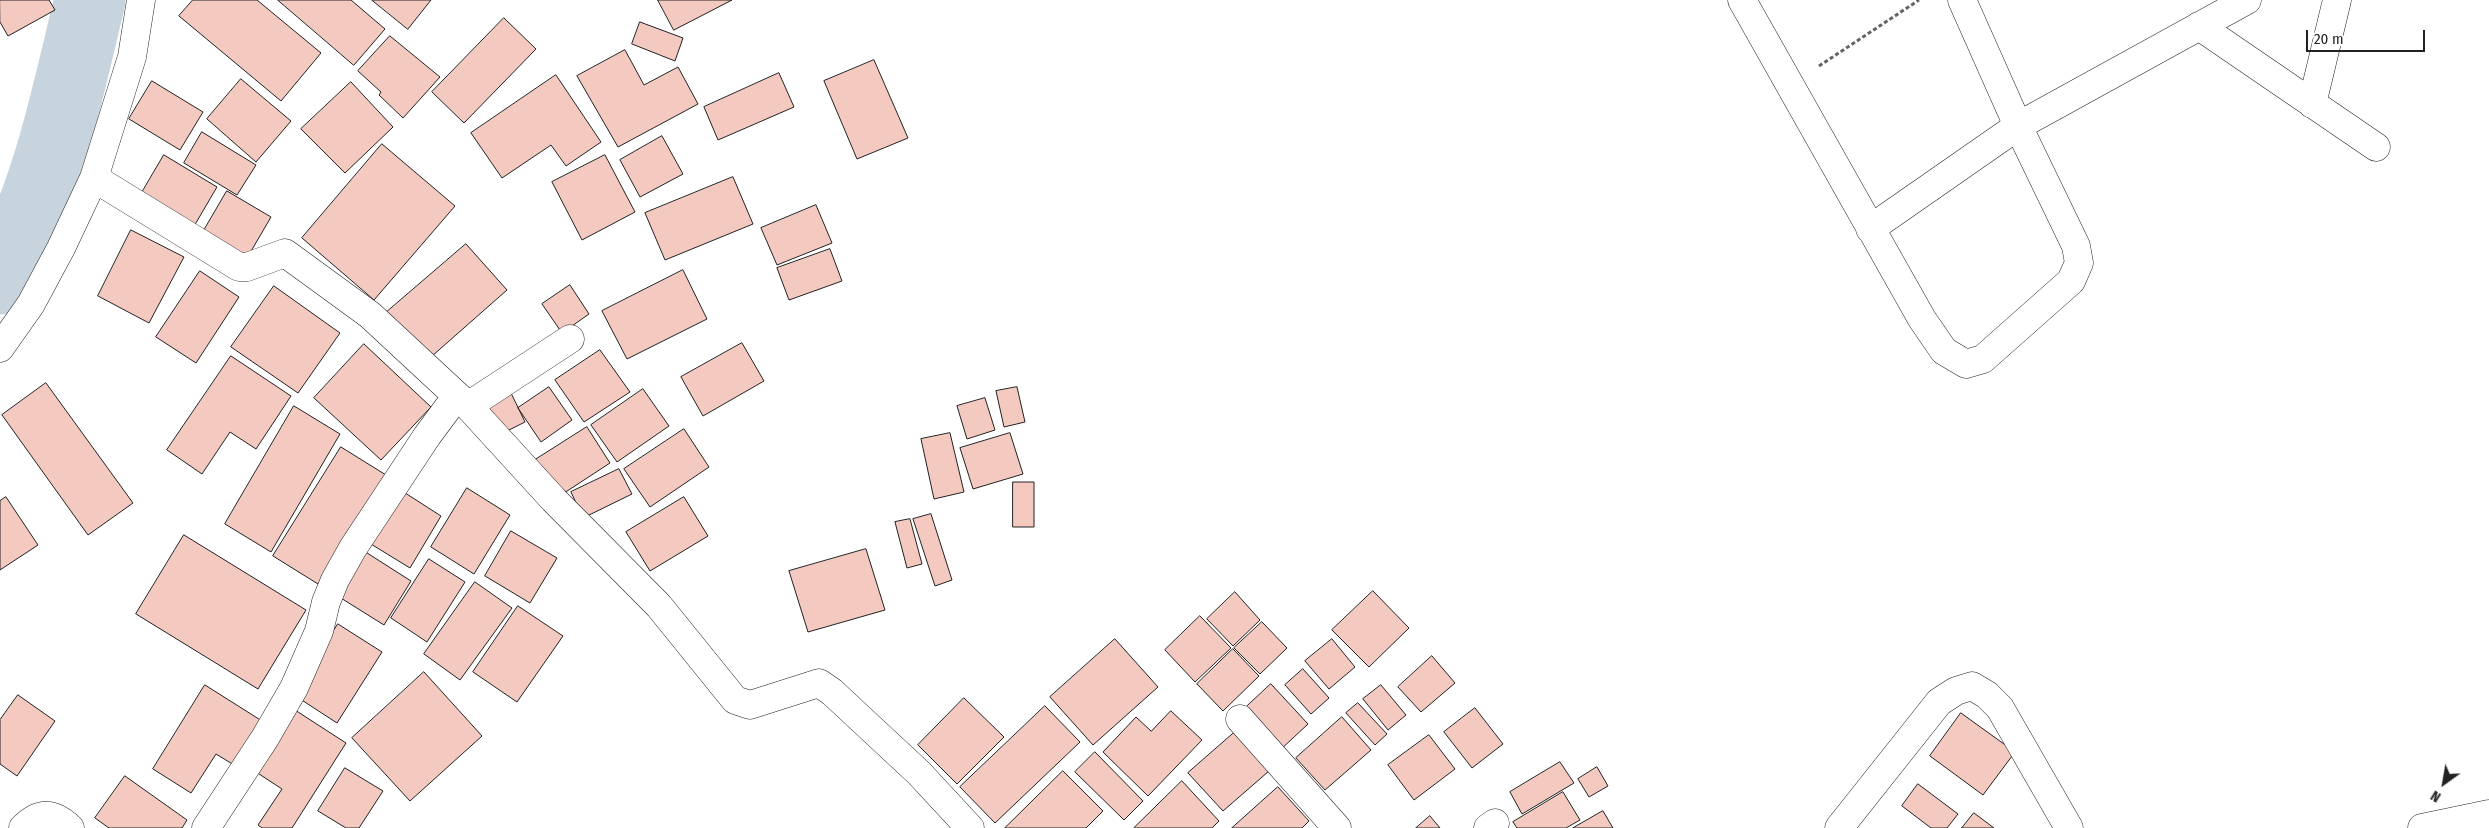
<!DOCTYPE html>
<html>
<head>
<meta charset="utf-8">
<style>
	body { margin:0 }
	#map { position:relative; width:2489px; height:828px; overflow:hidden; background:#fff; font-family:"Fira Sans Condensed",sans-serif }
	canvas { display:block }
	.north { position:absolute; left:2419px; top:758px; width:50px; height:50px; -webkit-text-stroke:4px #fff; paint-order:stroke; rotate:212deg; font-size:14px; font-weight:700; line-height:20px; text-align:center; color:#222 }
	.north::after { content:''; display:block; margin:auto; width:18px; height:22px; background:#222; clip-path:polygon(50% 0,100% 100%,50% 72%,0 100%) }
	.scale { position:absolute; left:2306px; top:30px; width:119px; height:22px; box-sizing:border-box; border:2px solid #222; border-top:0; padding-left:6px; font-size:15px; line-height:18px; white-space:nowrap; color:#222; -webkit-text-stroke:4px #fff; paint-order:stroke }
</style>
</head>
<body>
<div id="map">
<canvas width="2489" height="828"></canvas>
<div class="north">N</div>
<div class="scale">20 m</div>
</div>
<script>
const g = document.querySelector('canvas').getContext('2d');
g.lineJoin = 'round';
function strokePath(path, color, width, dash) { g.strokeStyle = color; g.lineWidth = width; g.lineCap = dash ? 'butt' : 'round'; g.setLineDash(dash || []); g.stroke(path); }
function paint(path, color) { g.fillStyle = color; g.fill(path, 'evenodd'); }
strokePath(new Path2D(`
	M0,279c48,-85 67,-185 90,-279`), '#c7d3dd', 71);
const building = new Path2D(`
	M0,0h49l6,10 -47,26 -8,-14z
	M193,0h64l64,53 -40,48 -102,-85z
	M278,0h73l34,29 -31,36z
	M372,0h59l-23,29z
	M658,0h74l-58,30z
	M504,18l32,31 -72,74 -32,-31z
	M640,22l43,16 -8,23 -43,-17z
	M390,36l50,41 -37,41 -24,-23 2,-3 -23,-21z
	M625,50l19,35 34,-18 20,37 -80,43 -41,-71z
	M874,60l34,78 -51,21 -33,-78z
	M779,73l15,34 -76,33 -14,-33z
	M556,75l45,67 -35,24 -15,-21 -49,33 -31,-45z
	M241,79l50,42 -35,41 -49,-43z
	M152,81l51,31 -23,38 -51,-31z
	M351,82l42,45 -48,46 -44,-44z
	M202,132l54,33 -19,30 -53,-32z
	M662,136l21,38 -43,23 -20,-37z
	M382,144l73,62 -81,94 -72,-62z
	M164,155l53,32 -27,46 -53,-32z
	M605,155l30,57 -53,28 -30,-58z
	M733,177l20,47 -88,36 -20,-47z
	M227,191l44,26 -28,48 -44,-26z
	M816,205l16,38 -55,22 -16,-37z
	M131,230l53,27 -35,66 -51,-27z
	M466,244l41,46 -84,74 -42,-47z
	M830,249l12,32 -53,19 -12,-32z
	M683,270l24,49 -80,40 -25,-48z
	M200,271l39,26 -43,66 -40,-26z
	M570,285l19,29 -27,19 -20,-29z
	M274,286l66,47 -42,60 -67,-46z
	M742,343l22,38 -61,35 -22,-39z
	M364,344l67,63 -50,53 -67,-62z
	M600,350l30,42 -46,30 -29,-42z
	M231,356l60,40 -35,53 -26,-17 -28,42 -35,-24z
	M46,383l87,120 -45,32 -86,-120z
	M549,387l23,33 -31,22 -23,-34z
	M1017,387l8,35 -21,5 -8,-36z
	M643,389l26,37 -52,36 -26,-37z
	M511,393l14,29 -28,14 -15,-30z
	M985,398l10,32 -28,9 -10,-33z
	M294,406l46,28 -69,118 -46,-28z
	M587,427l23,36 -52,34 -23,-37z
	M684,429l25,38 -59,40 -26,-38z
	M950,433l14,59 -30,7 -13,-60z
	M1010,433l13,41 -50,15 -13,-41z
	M341,447l45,28 -68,109 -45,-28z
	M619,469l13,25 -49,24 -12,-26z
	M1013,482h21v45h-21z
	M467,488l43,27 -36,59 -43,-27z
	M399,489l42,27 -31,52 -44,-27z
	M6,497l32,48 -38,25v-69z
	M684,497l24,39 -58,35 -24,-39z
	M931,514l21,66 -17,6 -22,-67z
	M910,519l12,45 -15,4 -12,-46z
	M511,531l46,27 -27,45 -45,-27z
	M184,535l122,75 -48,79 -122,-75z
	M866,549l19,61 -77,22 -19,-61z
	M364,551l47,30 -27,44 -48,-30z
	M429,559l36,23 -38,60 -36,-24z
	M475,582l37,26 -52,72 -36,-26z
	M1373,591l36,37 -40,39 -37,-37z
	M1235,592l25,28 -27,26 -26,-27z
	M518,606l45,30 -46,66 -44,-30z
	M1200,616l31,32 -36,34 -30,-32z
	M1262,622l25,26 -27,26 -26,-26z
	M338,624l44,28 -45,71 -43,-28z
	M1115,639l43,48 -65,58 -43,-48z
	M1332,639l23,28 -26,22 -24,-28z
	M1233,649l26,27 -36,35 -26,-27z
	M1432,656l23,27 -34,29 -23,-25z
	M1303,669l26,29 -18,16 -26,-29z
	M424,672l58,64 -72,65 -58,-63z
	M1271,684l37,40 -29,27 -37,-40z
	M205,685l57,36 -28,44 -18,-11 -25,39 -38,-24z
	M1381,685l25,30 -18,15 -25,-31z
	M18,695l37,26 -38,55 -17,-12v-44z
	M964,698l40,39 -47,47 -39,-39z
	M1358,703l29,31 -12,11 -29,-32z
	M1045,706l35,36 -85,81 -35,-36z
	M1475,708l28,36 -31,24 -28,-36z
	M295,710l51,33 -54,85h-30l-4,-3 24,-36 -26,-17z
	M1171,711l31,29 -54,56 -45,-44 33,-35 15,14z
	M1961,713l54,39 -32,43 -53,-39z
	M1342,717l29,33 -46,40 -29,-32z
	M1235,732l34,39 -46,40 -35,-38z
	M1429,735l26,34 -41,31 -26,-35z
	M1095,752l48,49 -19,19 -49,-48z
	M1560,762l14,21 -52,31 -12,-22z
	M1597,767l11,19 -19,11 -11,-18z
	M345,768l38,23 -24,37h-13l-28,-17z
	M1063,771l40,40 -17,17h-81z
	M125,776l62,44 -5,8h-73l-14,-10z
	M1182,781l37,40 -7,7h-78z
	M1918,784l40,30 -11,14h-16l-29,-22z
	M1278,787l31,34 -7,7h-70z
	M1563,792l17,28 -14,8h-49l-4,-6z
	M1603,811l10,17h-40z
	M1974,813l20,15h-32z
	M1430,816l10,12h-24z`);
paint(building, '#f3c9c0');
strokePath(building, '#222', 1);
const minor = new Path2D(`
	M1742,0l180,319 22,32 22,13 17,-5 88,-78 8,-18 -3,-17 -58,-120 -56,-126
	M2199,26l177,121
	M2312,104l25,-104
	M94,178l145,89h8l38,-14 85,62 98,91 86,94 105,106 76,94 15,5 69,-22 13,9 87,81 51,55
	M1870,229l148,-103 229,-126
	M0,348l31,-44 30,-56 33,-70 38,-121 9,-57
	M468,406l102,-67
	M1240,719l97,109
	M23,828c17,-17 30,-16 47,0
	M206,828l59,-90 29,-50 25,-57 7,-29 9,-22 18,-32 74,-112 29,-39
	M1488,828l7,-5
	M1839,828l100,-126 17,-11 16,-5 15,9 13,13 69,120
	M2422,828l67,-14`);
strokePath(minor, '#222', 29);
strokePath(new Path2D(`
	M1819,66l100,-66`), '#646464', 3, [4, 2.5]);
strokePath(minor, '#fff', 28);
</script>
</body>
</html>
